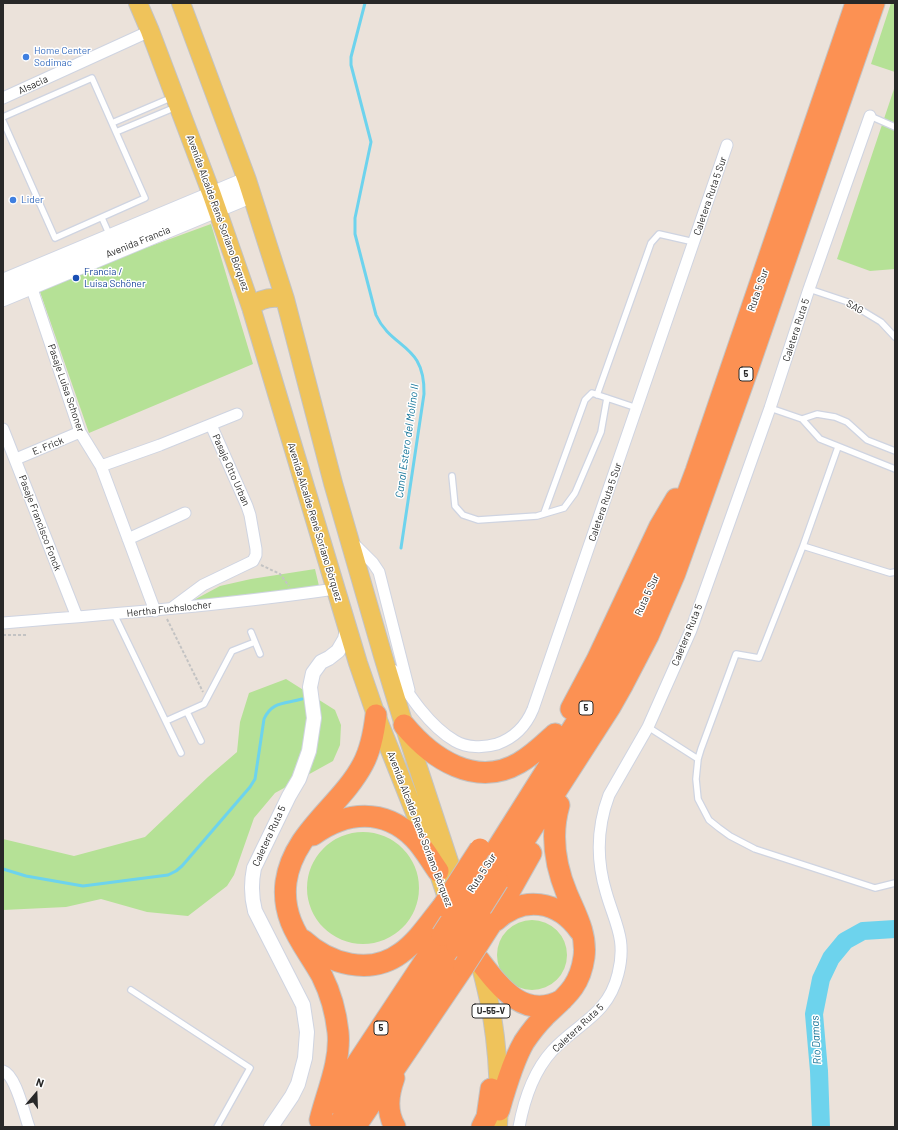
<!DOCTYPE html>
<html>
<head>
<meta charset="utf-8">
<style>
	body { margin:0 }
	#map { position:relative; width:898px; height:1130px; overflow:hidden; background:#ebe2da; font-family:Barlow,sans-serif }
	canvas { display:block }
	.frame { position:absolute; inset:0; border:4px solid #282828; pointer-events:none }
	.north { position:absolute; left:16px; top:1074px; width:40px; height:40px; -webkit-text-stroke:3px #fff; paint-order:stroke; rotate:19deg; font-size:11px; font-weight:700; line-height:16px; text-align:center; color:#282828 }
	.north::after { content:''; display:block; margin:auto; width:14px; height:18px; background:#282828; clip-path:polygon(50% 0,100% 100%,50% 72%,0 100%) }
</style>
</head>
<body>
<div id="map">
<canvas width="898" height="1130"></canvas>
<div class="frame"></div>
<div class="north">N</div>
</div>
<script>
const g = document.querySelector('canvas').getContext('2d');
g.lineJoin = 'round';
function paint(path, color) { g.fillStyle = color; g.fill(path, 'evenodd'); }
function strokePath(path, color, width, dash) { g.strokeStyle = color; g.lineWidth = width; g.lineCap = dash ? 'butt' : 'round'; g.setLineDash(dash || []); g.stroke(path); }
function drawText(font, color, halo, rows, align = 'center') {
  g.font = font + ' Barlow,sans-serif'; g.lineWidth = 3; g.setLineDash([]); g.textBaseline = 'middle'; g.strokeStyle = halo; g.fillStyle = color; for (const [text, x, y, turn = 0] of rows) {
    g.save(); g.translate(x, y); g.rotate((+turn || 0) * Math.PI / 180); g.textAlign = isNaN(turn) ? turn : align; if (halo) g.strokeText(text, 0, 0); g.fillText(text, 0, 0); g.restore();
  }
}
paint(new Path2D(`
	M891,3h4v69l-24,-8z
	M895,86v183l-25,2 -33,-12z
	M211,224l42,140 -164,69 -50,-144 68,-27z
	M315,569l4,17 -127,15 28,-15 31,-7z
	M286,679l49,31 6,15 -1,20 -7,16 -58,32 -21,25 -20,57 -7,11 -39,30 -41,-4 -46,-13 -35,8 -63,3v-71l71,17 71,-19 63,-60 29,-25 3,-30 9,-29z
	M307 888a56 56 0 1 1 112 0a56 56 0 1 1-112 0Z
	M497 955a35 35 0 1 1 70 0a35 35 0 1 1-70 0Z`), '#b5e196');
strokePath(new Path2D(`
	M365,3l-14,54v8l20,77 -16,76v16l21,81c16,35 49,28 48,79l-23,154
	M3,869l23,7 57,10 85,-11 8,-4 6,-5 68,-79 5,-8 9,-60c8,-18 21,-15 38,-20`), '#6dd3ed', 3);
strokePath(new Path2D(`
	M821,1127l-2,-56 -5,-57 7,-35 10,-21 14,-17 18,-10 32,-2`), '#6dd3ed', 18);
const service = new Path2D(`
	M870,116l25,11
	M3,117l89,-39 53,120 -90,40 -52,-117
	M112,123l61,-26
	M116,132l60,-25
	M102,218l8,18
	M809,289l39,13 33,20 14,15
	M597,395l54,-152 8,-9 35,8
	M770,408l32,11 18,20 75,30
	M802,419l15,-5 18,3 12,5 20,18 28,11
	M452,476l3,30 8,9 15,5 59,-4 27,-8 11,-15 26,-61 6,-34
	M544,513l41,-113 7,-7 45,15
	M803,546l35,-99
	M895,572l-5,1 -87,-27 -44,112 -23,-4 -35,95 -3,10 -2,20 2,20 11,21 10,8 11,8 25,13 120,39 20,-5
	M114,614l67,139
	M251,632l9,22
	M187,712l14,29
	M166,721l38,-17 28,-53 23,-9
	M648,727l50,32
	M131,990l119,78 -33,59`);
const minor = new Path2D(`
	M3,98l147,-67
	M29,280l51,152 21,34 54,145
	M3,429l74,188
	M16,459l64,-27
	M101,466l59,-21 77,-31
	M128,539l57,-26
	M353,543l20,20 6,9 30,118
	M172,608l31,-23 50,-24 3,-6v-6l-6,-34 -3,-9 -36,-81
	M3,623c111,-9 222,-18 332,-34
	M393,670c16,25 36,56 62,71 12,7 29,7 42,3 17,-6 29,-18 36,-35l194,-564
	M3,1071c13,4 21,43 26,56
	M519,1127c5,-27 14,-55 33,-76 26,-28 56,-36 66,-77 9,-35 -3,-50 -12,-82 -10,-33 -9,-65 3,-97l39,-68 43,-97 79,-222 39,-119 61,-173`);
const tertiary = new Path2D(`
	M271,1127l21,-31 6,-12 7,-26 2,-26 -4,-27 -48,-94c-4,-15 -4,-28 -1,-43l35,-72 10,-17 10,-28 5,-33 -4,-31 3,-14 8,-11 8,-4 9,-7 7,-12 2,-10`);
const secondary = new Path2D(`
	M3,282l244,-102
	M3,298l248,-103`);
const primary = new Path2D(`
	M138,3l12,28 62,164 39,112 107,356 18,52 62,156 13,39
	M181,3l66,177 38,119 48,184 50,173 21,69 56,170
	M251,307c10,-9 21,-11 34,-8
	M480,962c4,18 9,36 12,54 6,37 8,74 6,111`);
const motorway = new Path2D(`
	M571,709l26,-49 63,-134 16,-27
	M404,725c28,34 72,63 115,38 14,-8 25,-19 36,-29
	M313,835c33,-24 71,-27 101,3 10,10 16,22 24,33
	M483,871l124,-197 28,-52 25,-56 36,-95 160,-468
	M498,881l112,-174 13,-23 25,-48 27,-63 70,-196 129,-374
	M495,921c28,-26 63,-21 85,10
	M491,924l40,-71
	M303,940c26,24 67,36 98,13 17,-12 29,-31 42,-47
	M479,960c20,26 45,61 83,40
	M394,1078c-6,17 -8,33 1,49
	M331,1103l111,-168
	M499,1110c6,-21 14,-49 25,-68 6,-9 13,-18 21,-26 20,-19 35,-29 39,-59 3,-23 -8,-42 -17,-63 -12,-29 -17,-58 -8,-89
	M320,1120c7,-28 21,-59 18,-88 -2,-18 -8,-40 -16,-56 -17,-31 -41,-54 -36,-94 7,-50 55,-76 77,-118 8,-15 11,-32 13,-49
	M337,1127l120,-181
	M355,1127l109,-161
	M482,1127l5,-10 4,-28`);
strokePath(service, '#cfd4e1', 8);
strokePath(minor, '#cfd4e1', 13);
strokePath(tertiary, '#cfd4e1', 16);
strokePath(secondary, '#cfd4e1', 18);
strokePath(primary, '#c3c3c3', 20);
strokePath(motorway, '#c3c3c3', 23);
strokePath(new Path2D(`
	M261,565l19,9 9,12
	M167,619l36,73
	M3,635h24`), '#c3c3c3', 2, [3, 2]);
strokePath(service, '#fff', 5.5);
strokePath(minor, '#fff', 11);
strokePath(tertiary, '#fff', 14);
strokePath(secondary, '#fff', 16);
strokePath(primary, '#efc35b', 18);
strokePath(motorway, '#fc9153', 21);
const motorwayBridge = new Path2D(`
	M443,906l37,-57
	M442,935l41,-64
	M457,946l41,-65
	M464,966l27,-42`);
strokePath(motorwayBridge, '#c3c3c3', 23, []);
strokePath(motorwayBridge, '#fc9153', 21);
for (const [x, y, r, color] of [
	[26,57,4,"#3f7fe0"],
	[13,200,4,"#3f7fe0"],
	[76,278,4,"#1a4fb4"]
]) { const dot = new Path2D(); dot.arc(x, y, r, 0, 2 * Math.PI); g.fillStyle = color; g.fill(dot); strokePath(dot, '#fff', 1.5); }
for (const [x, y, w] of [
	[746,374,14],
	[586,708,14],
	[491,1011,38],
	[381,1028,14]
]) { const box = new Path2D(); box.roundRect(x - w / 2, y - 7, w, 14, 3); g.fillStyle = '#fff'; g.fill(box); strokePath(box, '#282828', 1); }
drawText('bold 9px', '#282828', null, [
	["5",746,374],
	["5",586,708],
	["U-55-V",491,1011],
	["5",381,1028]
]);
drawText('10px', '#366cbe', '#fff', [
	["Home Center",34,51],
	["Sodimac",34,63],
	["Lider",21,200]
], 'left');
drawText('10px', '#282828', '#fff', [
	["Alsacia",33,85,-25],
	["Caletera Ruta 5 Sur",710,196,-71],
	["Avenida Alcalde René Soriano Bórquez",218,213,70],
	["Avenida Francia",138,242,-22],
	["Ruta 5 Sur",758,290,-71],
	["SAG",855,307,29],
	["Caletera Ruta 5",796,330,-72],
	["Pasaje Luisa Schoner",66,388,71],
	["E. Frick",48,446,-22],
	["Pasaje Otto Urban",231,470,66],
	["Caletera Ruta 5 Sur",605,502,-71],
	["Avenida Alcalde René Soriano Bórquez",315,522,73],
	["Pasaje Francisco Fonck",40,523,69],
	["Ruta 5 Sur",647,595,-65],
	["Hertha Fuchslocher",169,609,-6],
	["Caletera Ruta 5",687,635,-68],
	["Avenida Alcalde René Soriano Bórquez",420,829,69],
	["Caletera Ruta 5",269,836,-65],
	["Ruta 5 Sur",482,873,-57],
	["Caletera Ruta 5",578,1028,-43]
]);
drawText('10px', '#164399', '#fff', [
	["Francia /",84,272],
	["Luisa Schöner",84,284]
], 'left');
drawText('italic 11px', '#0e7196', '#fff', [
	["Canal Estero del Molino II",407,441,-82],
	["Río Damas",816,1040,-93]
]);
</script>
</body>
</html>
